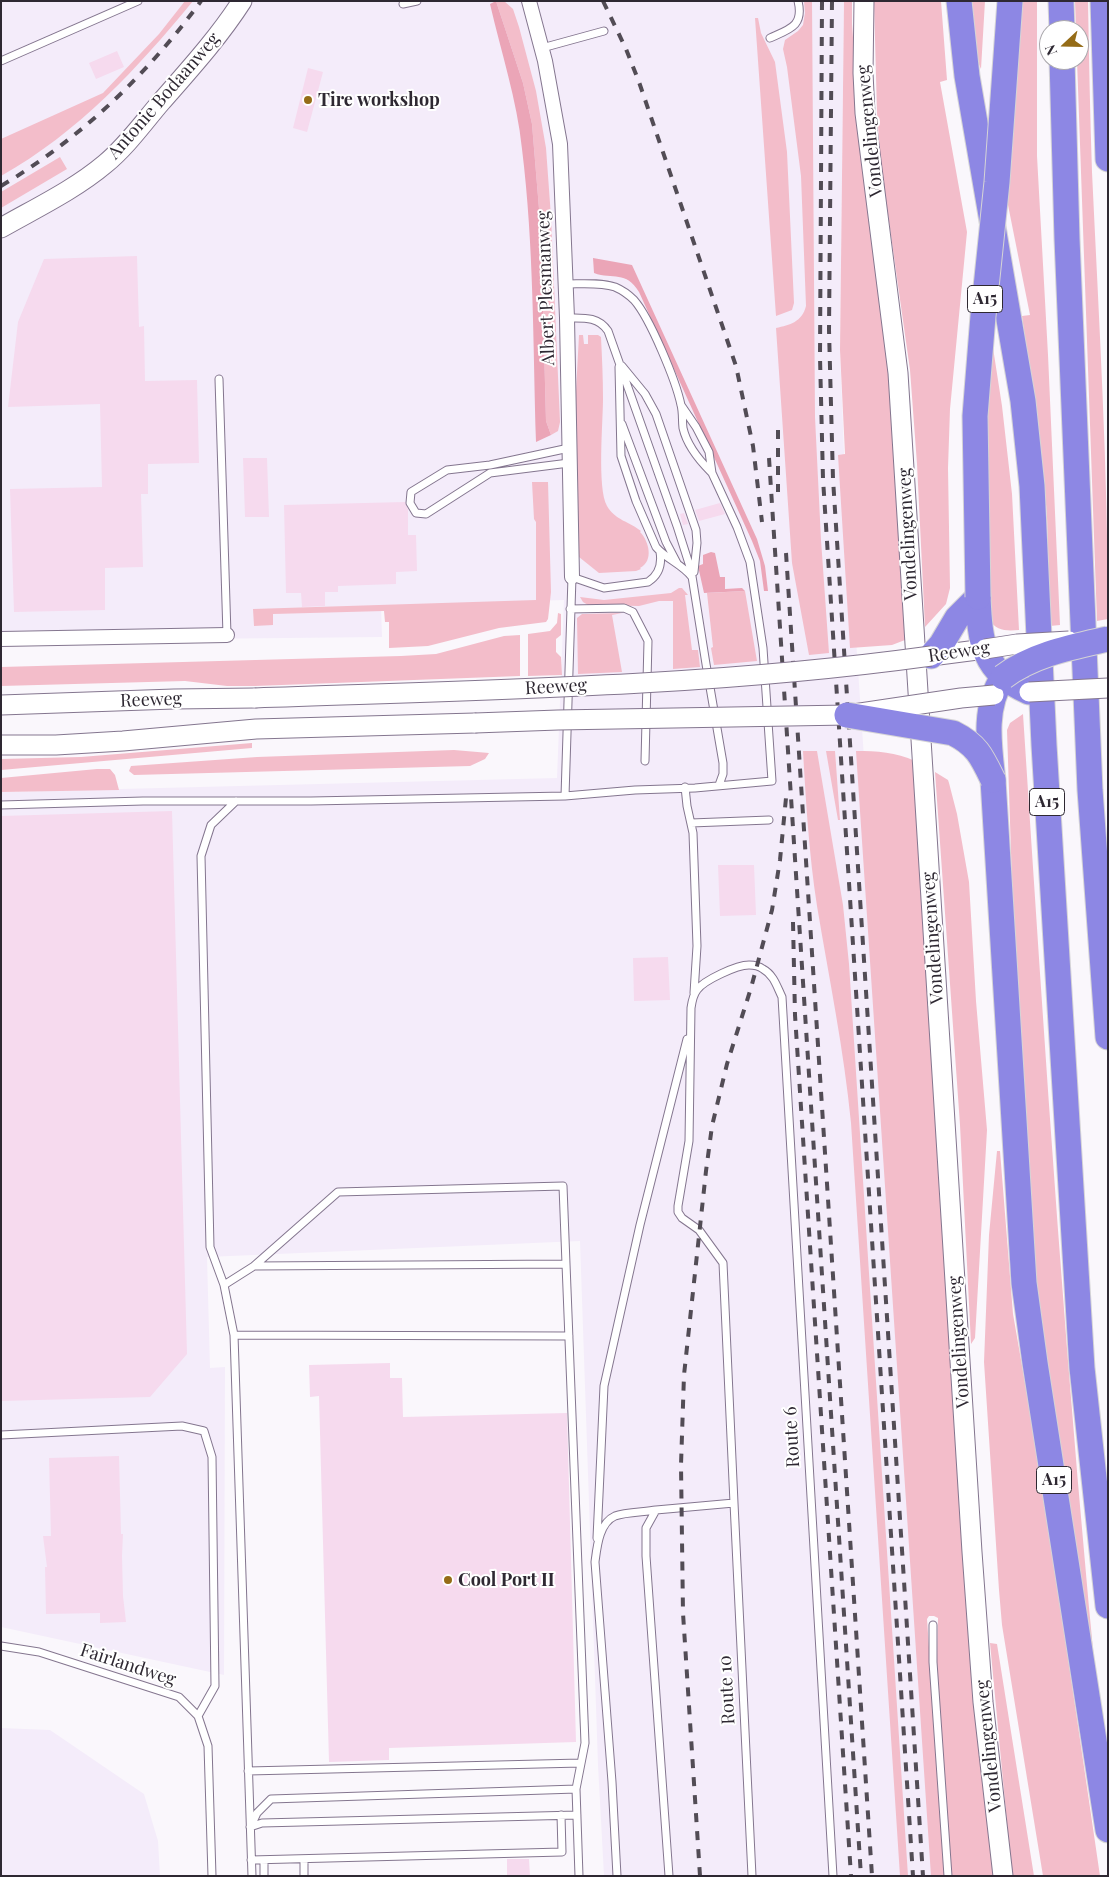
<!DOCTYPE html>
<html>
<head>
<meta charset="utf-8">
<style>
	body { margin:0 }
	#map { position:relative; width:1109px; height:1877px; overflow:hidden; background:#faf7fc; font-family:"Playfair Display",serif }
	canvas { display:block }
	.frame { position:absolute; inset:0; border:2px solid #2e2832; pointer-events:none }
	.north { position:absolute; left:1039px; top:20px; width:50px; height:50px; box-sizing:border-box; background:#fff; border:1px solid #aba9ad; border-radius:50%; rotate:249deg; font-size:14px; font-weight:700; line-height:20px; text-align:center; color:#2e2832 }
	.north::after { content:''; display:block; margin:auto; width:18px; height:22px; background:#956c17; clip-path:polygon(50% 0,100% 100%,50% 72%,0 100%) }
</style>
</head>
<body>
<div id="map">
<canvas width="1109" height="1877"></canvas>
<div class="frame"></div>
<div class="north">N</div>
</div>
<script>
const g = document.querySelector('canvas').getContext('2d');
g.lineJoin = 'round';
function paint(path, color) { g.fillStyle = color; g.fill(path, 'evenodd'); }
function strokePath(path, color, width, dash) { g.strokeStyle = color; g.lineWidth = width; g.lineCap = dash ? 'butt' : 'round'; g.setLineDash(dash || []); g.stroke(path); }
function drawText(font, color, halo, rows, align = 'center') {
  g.font = font + ' "Playfair Display",serif'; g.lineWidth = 4; g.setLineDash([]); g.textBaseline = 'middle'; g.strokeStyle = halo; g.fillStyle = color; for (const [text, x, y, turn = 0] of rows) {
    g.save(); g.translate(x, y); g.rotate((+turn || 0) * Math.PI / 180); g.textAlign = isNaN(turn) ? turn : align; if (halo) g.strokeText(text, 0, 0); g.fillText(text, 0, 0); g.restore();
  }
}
paint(new Path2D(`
	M1,1h843l-4,349 5,128 95,1398h-336l-6,-111 -18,-524 -373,16 3,111 15,-1 -1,308 -223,-48v-835l556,-14 7,-178 -183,6 1,31 -381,4z
	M1,1728l49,2 94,64 14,47 2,35h-159z`), '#f4ecfa');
paint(new Path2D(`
	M185,1h8c-56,68 -114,131 -192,175v-37l102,-46 56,-59z
	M496,1h8l9,8 6,18 17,64 10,57 5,69 9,205 -2,9 -7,4 -5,-14 -5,-188 -9,-109 -9,-41z
	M804,1h8l3,416 6,123 8,113 -20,2 -17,-92 -16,-235c14,-3 26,-6 30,-22l-5,-130 -14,-109 -4,-18 2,-9 13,-9 5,-6 2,-12z
	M844,1h8v23l11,148 11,59 20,178 11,231 -13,5 -42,3 -12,-193 7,-1 -5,-104z
	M874,1h67l6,79 -7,2 27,150 -17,177 -2,59 2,120 -4,16 -21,23 -8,-163 -7,-94 -29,-205 -4,-52z
	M970,1h15l-4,68 -3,-7z
	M1014,1h23v155l11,199 12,270 -10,1 -3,-110 -3,-35 -22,-165 8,-1 -25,-125z
	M1075,1h13c1,57 2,114 4,171 7,149 16,298 16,447l-11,2 -20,-561h2v-30h-3z
	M755,18h3l3,15 14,29 12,90 7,151 -2,7 -16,6z
	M60,157l7,12 -66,39v-16z
	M989,322l13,84 10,88 7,136c-13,1 -23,1 -30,-11l-7,-133z
	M579,335h4l1,9h4v-9h10l3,2c1,21 2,41 2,62 0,23 -6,89 4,107 8,14 23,16 34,25l-1,1c9,9 14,29 0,36l1,1 -5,2 -37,2 -20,-16 -4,-147z
	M532,482h16l3,110 -3,27 -2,3 -47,6 -71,18 -39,2v-26h-4l-1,-11 -111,3v11l-19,1 -1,-17 283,-9v-78l-2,-3z
	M679,588h3l6,7h-3l7,55h6l2,17 -27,2v-68h-14l-20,5 -51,-1 -5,-3 -3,-5 24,3 67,-7z
	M745,591l12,70 -43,4 -3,-17 2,-1 -6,-54z
	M558,613l3,1v21l-5,4v13l5,5 1,18 -34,1v-42l22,-3 7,-8z
	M622,613l-10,2 10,57 -44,2 -1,-56 5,-4z
	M520,635v41l-265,10h-28l-42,-5 -184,5v-19l400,-11 35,-2 68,-18z
	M1023,714c22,339 44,679 78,1018l-57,-386 -11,-88 -18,-283 -8,-245 3,-7z
	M252,743v5l-251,22v-11l80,-2z
	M454,750l35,3 -4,6 -15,7 -336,9 -5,-4 2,-5 126,-9z
	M803,751h14l26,154 6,59 59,912h-8l-49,-753c-7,-73 -22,-145 -34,-217 -8,-52 -11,-103 -14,-155z
	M826,751h9l5,69h-2z
	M856,751c21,0 40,1 59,10l79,1115h-44l-13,-214 1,-44 -4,-2h-5l-2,3 18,257h-14z
	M97,769h13l5,6 4,15 -118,2v-14z
	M935,772l13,8 1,3 8,31 12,68 7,119 11,129 -12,208 -4,6 -11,-219z
	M997,1151h3l13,163 29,166 58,396h-57l-41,-251 -3,-35 -15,-228 5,-127z
	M990,1643l7,1 37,232h-22z`), '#f3bdca');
paint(new Path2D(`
	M496,1l27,82 9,41 9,109 5,188 5,14 -15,7c-3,-97 -2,-196 -14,-293 -5,-49 -21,-97 -32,-145z
	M593,258l39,7 125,274 8,27 3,25h-4l-4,-30 -8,-20 -113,-249c-13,-22 -26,-12 -45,-19z
	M711,552l4,1 5,24h5v12l17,-1 3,3 -41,2 -6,-27 5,-2v-9z`), '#eba5b7');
paint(new Path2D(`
	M117,51l7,16 -28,12 -7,-16z
	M308,68l15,4 -16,60 -14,-4z
	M137,256l2,71 5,-1 1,55 52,-1 2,83 -51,1v30h-7l2,73 -38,1v42l-91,2 -4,-123 92,-2 -2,-83 -92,3 10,-85 26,-63z
	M243,458h24l2,59h-24z
	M405,502l3,7v26h8l1,36 -21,1v12l-58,2v6h-13v14l-23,1 -1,-14h-15l-2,-88z
	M720,503l5,11 -26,7 -4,-11z
	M684,513l4,11 -5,1 -3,-11z
	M172,811l15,543 -37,43 -149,4v-585z
	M718,865h36l2,50 -36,1z
	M668,957l2,43 -36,1 -1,-43z
	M390,1363v15h12l1,39 164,-4 9,329 -187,6v12l-60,2 -10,-366 -9,1 -1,-32z
	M119,1456l2,78h2l-1,22 1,40 3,26 -26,1v-10l-54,1 -1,-47h2l-4,-31h8l-2,-78z
	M507,1859h22l1,17h-23z`), '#f6daee');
const lane = new Path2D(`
	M403,4l14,-3
	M770,38c20,-9 34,-12 28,-37
	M542,48l62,-17
	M1,61l137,-60
	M566,284c15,0 34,-2 49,3 7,3 14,8 19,13 16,18 42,81 47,105 2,7 1,15 2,23 4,18 16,32 28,44
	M567,318c16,0 31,-2 41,13l69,195 14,44 15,94 17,99v11l-4,11
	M622,366l23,28 11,20 40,116 1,13 -3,29
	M619,367l2,89 15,45 20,46c10,12 26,17 36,30
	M219,379l8,256
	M622,424l44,118 11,21
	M569,448l-79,17 -43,5 -36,22 -1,11 6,10 10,1 64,-41 79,-10
	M570,609l54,-1 9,4 15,29 -3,120
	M685,787l2,19 6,27 4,113 -3,47
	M565,796l7,-219 32,11 44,-6c11,-7 14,-18 12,-30
	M236,801l-25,24 -10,31 9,391 14,38 10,50 18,541
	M1,805l142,-4h168l254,-5 70,-6 60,-2 77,-7 -9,-133 -13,-86 -13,-35 -25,-54 -3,-21 -13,-25 -15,-22
	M691,823l78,-3
	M254,1266l84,-74 225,-6 3,78
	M224,1285l30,-19 312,-2 19,479 -9,46 3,87
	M234,1335l335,1
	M1,1435l181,-9 22,5 8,26 3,229 -17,30
	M734,1503l18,373
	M656,1510l78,-7 -11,-240 -24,-33 -17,-12 -4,-6v-6l11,-65 2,-133c1,-7 2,-13 6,-18 7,-10 40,-25 52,-25 4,0 10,1 14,4 11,6 14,18 19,28l51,879
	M597,1538l7,-152 36,-161 47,-186
	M933,1625v37l15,214
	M1,1646l38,6 140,45 19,19 10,30 4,130
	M248,1771l333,-8
	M251,1826l6,-13 14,-14 305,-10
	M250,1827l12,-4 315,-8
	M304,1859v17
	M251,1860l311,-8 -1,-37
	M264,1860v16
	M617,1876l-5,-94 -17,-220c2,-15 4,-39 20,-46 10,-4 30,-4 41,-6l-10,18v28l23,320`);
const street = new Path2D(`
	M529,1l16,60 15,83 7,174 5,259
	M1,639l226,-4`);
const secondary = new Path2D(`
	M864,1l-1,72 2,40 33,260 74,1179 11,150 20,174
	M1,228c35,-20 73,-38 104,-64 21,-17 38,-41 56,-62 28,-32 58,-65 81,-101
	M931,656l54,-7
	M1,705l173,-6 81,-1
	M1,745h55l67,-4 133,-12 219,-6`);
const highway = new Path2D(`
	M959,1l8,75 56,325 9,85 12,259 38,623 26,238
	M1061,1l1,29
	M1103,1l5,158
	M1062,60l5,179 23,551 18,247
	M978,597c2,46 5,75 51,95
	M931,656l10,-11 16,-27 21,-21
	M1003,677c-20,31 -14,68 -10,103l31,503 11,80 73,467`);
strokePath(lane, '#84768f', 9);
strokePath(street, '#84768f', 16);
strokePath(secondary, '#84768f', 21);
strokePath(highway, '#d5d4d6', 27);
strokePath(lane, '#fff', 7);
strokePath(street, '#fff', 14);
strokePath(secondary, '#fff', 19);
strokePath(highway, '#8d87e4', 25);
strokePath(new Path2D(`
	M603,1l23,48 13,33 97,284 17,80 9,76
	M822,1l-2,356 3,122 90,1397
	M832,1l-3,329 4,149 90,1397
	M1,186c79,-47 146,-111 200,-185
	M778,430v62
	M769,458l92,1418
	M786,553l86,1323
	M793,922l2,93 56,861
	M700,1876l-17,-263 -2,-148 3,-90 22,-204 6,-45 15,-62 24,-76 21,-78 8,-50 6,-62`), '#524c55', 4, [9, 9]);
const secondaryBridge = new Path2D(`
	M985,649l32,-5 52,-3
	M1029,692l79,-4
	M255,698c225,-8 453,-11 676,-42
	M475,723l83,-3 289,-5 114,-17 33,-3`);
const highwayBridge = new Path2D(`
	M978,597l-3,-181 8,-100 14,-134 13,-181
	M1003,677c30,-23 69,-30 105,-38
	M847,715l106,18c24,12 29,24 40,47`);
strokePath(secondaryBridge, '#84768f', 21, []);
strokePath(highwayBridge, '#d5d4d6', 27, []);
strokePath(secondaryBridge, '#fff', 19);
strokePath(highwayBridge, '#8d87e4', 25);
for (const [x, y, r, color] of [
	[308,100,5,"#956c17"],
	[448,1580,5,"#956c17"]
]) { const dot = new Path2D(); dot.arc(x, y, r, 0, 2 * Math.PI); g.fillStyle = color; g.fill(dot); strokePath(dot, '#fff', 2); }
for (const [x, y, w] of [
	[985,299,35],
	[1047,802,35],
	[1054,1480,35]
]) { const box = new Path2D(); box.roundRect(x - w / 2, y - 13.5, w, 27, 4); g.fillStyle = '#fff'; g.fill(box); strokePath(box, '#2e2832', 1); }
drawText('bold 16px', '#2e2832', null, [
	["A15",985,299],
	["A15",1047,802],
	["A15",1054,1480]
]);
drawText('18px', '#2e2832', '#fff', [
	["Antonie Bodaanweg",164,96,-49],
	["Vondelingenweg",870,131,-96],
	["Albert Plesmanweg",546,288,-92],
	["Vondelingenweg",908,534,-93],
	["Reeweg",959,652,-8],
	["Reeweg",556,687,-3],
	["Reeweg",151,700,-2],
	["Vondelingenweg",933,938,-94],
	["Vondelingenweg",959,1342,-94],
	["Route 6",792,1437,-93],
	["Fairlandweg",128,1665,18],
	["Route 10",727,1690,-93],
	["Vondelingenweg",989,1746,-96]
]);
drawText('bold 18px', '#2e2832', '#fff', [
	["Tire workshop",318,100],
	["Cool Port II",458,1580]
], 'left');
</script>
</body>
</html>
